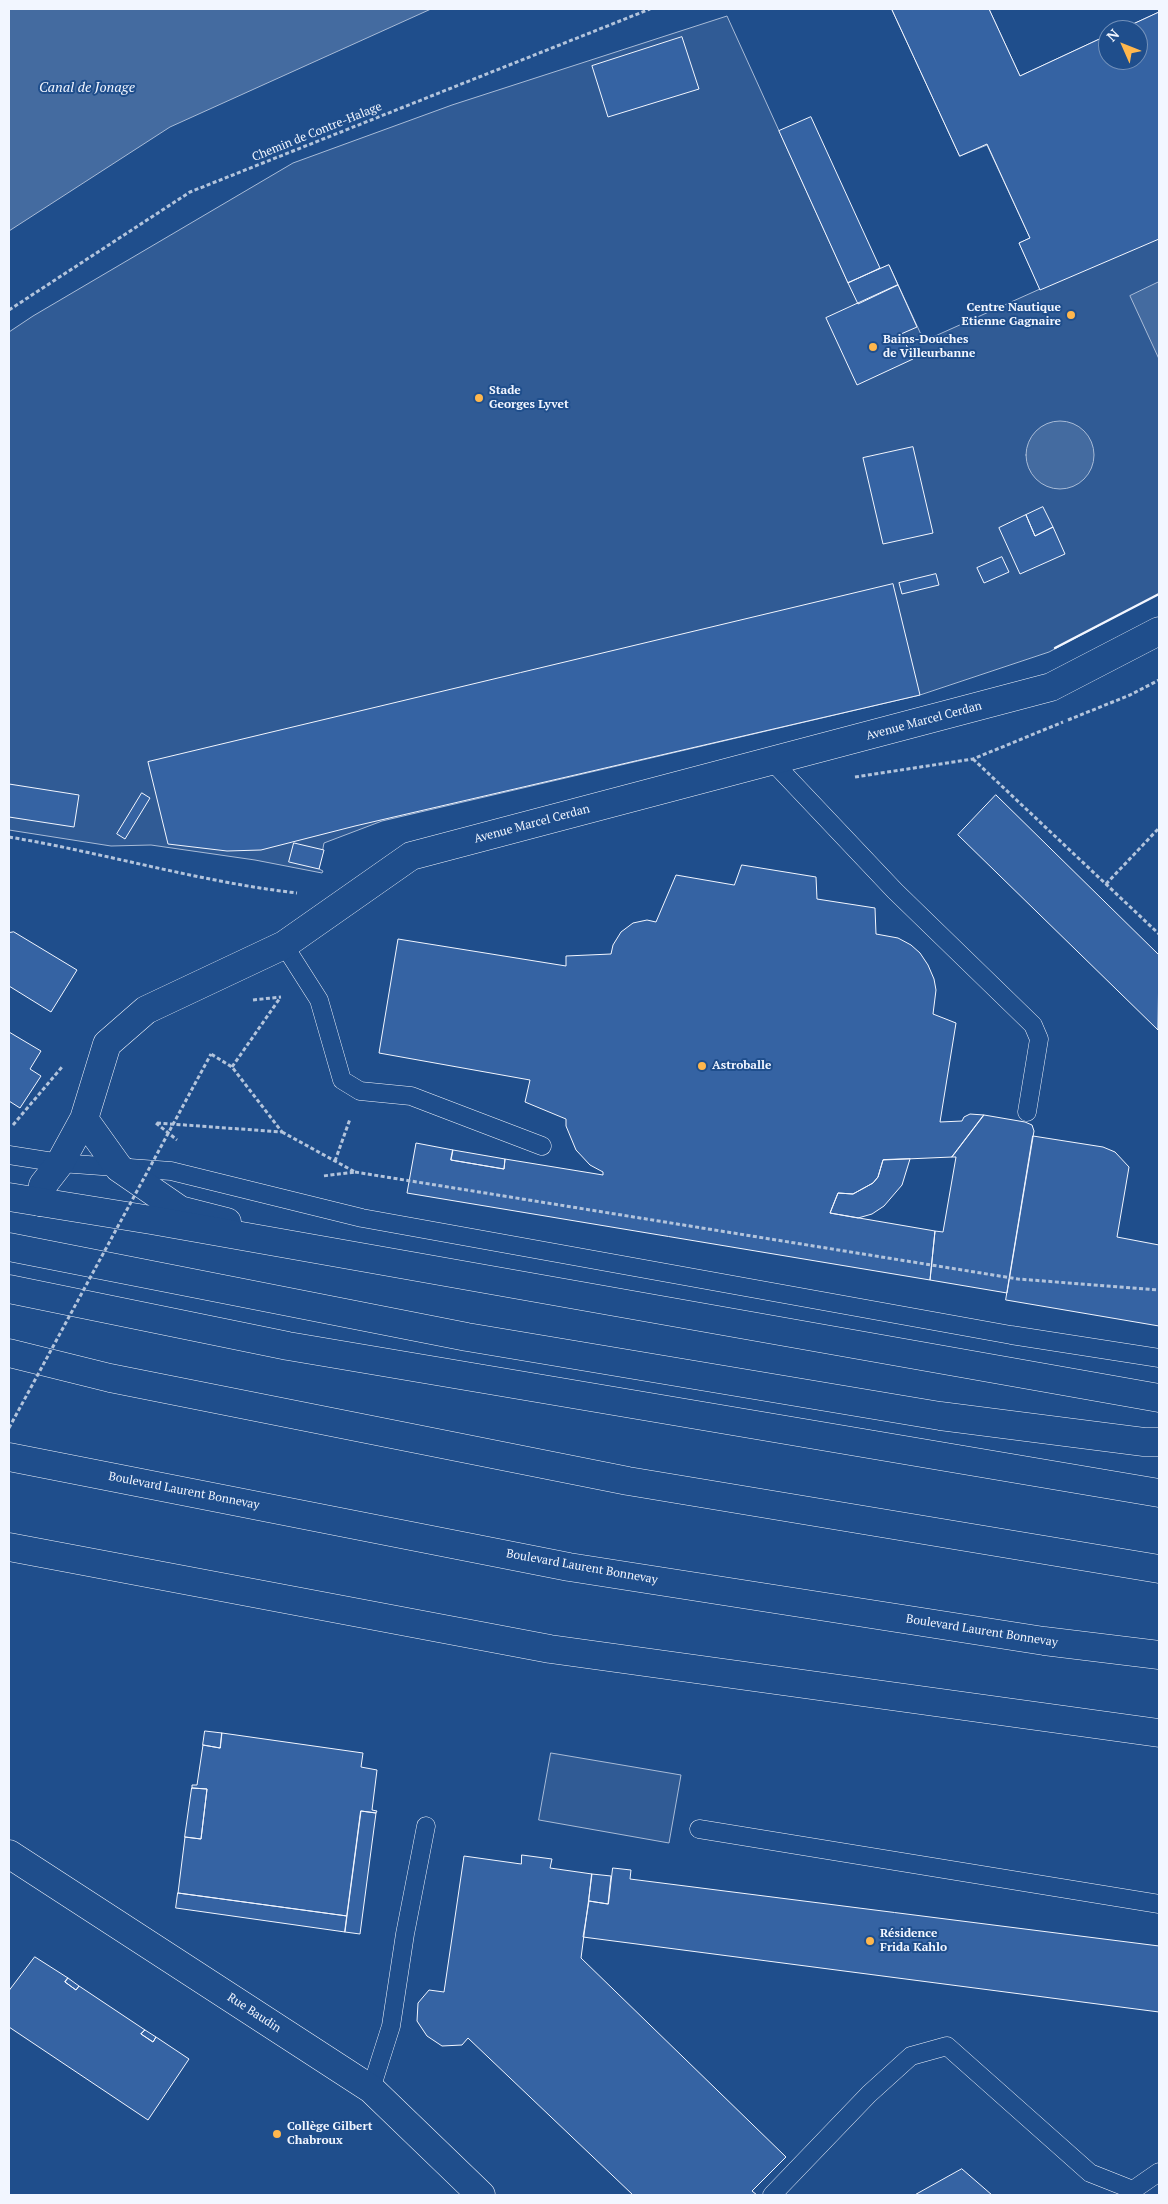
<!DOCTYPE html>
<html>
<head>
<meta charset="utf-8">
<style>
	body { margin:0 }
	#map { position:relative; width:1168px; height:2204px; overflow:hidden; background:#1f4e8c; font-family:"PT Serif",serif }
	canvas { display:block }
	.frame { position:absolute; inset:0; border:10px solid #f2f6ff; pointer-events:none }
	.north { position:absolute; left:1098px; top:20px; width:50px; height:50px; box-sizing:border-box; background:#1f4e8c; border:1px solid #7391ba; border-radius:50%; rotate:314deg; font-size:14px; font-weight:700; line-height:20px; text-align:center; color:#f2f6ff }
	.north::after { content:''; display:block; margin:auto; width:18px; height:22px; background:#ffb74d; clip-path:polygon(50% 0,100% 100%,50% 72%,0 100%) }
</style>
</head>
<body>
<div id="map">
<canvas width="1168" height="2204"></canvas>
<div class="frame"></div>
<div class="north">N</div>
</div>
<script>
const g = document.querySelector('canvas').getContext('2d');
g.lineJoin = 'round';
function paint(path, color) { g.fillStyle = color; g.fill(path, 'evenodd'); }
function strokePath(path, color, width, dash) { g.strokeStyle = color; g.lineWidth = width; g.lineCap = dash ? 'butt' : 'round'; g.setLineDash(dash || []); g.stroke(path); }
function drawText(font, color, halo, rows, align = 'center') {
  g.font = font + ' "PT Serif",serif'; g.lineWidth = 4; g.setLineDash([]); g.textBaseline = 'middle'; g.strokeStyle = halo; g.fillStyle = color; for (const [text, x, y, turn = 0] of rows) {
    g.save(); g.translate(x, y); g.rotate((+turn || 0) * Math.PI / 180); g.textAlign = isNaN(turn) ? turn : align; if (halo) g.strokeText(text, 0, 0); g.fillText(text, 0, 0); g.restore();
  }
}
const built = new Path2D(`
	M892,9h97l31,67 88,-41v25h30v-30h-18l39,-18v582l-110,58 -129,43 -538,126 -58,22 -5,26 4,2 -1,2 -67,-13 -104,-15 -40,1 -102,-16v-498l24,-16 260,-153 159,-58 275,-89 121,267 41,-18 35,76 116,-52 -21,-46 11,-5 -43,-93 -27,11z
	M551,1753l130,22 -12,68 -130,-23z`);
paint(built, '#305b95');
strokePath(built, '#a8bbd7', 1);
const water = new Path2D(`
	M9,9h422l-261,118 -161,104z
	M1159,282v77l-29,-63z
	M1026 455a34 34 0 1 1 68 0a34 34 0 1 1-68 0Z`);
paint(water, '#446ba0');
strokePath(water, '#a8bbd7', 1);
const building = new Path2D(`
	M892,9h97l31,67 88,-41v25h30v-30h-18l39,-18v227l-119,51 -21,-47 11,-5 -43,-94 -27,12z
	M682,37l17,52 -91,28 -16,-51z
	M811,117l69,151 -32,15 -69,-152z
	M889,265l9,20 -40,19 -10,-21z
	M898,285l19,42 -16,7 12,25 -56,26 -31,-67z
	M913,447l20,86 -50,11 -20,-86z
	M1043,507l10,20 -18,9 -9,-21z
	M1026,515l9,21 18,-9 12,27 -45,20 -21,-46z
	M1002,557l7,15 -25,11 -7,-15z
	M936,574l3,11 -37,9 -3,-11z
	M893,584l27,111 -565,131 -94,24 -34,1 -59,-7 -20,-82z
	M9,784l70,11 -5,32 -65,-10z
	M142,793l8,5 -25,41 -8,-5z
	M996,795l163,160 -1,75 -200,-195z
	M294,843l30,7 -5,19 -30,-7z
	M742,865l74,12 1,22 58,9 1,26 22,4 13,7 9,8 8,12 6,14 2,11 -3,24 23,9 -16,99 22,-1 2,-4 6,-3 14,1 -32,42 -69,3 -5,17 -5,6 -20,11 -15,-1 -8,20 105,18 -5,49 -523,-87 9,-50 37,7 -2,10 53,9 1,-10 98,16v-3l-13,-7 -14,-15 -10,-24v-7l-41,-17 5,-22 -151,-27 19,-114 168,27v-10l45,-2 2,-9 8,-13 12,-9 14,-3 9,2 20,-47 58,10z
	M14,932l63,38 -26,42 -42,-26v-53z
	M9,1032l32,19 -11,18 11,7 -21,32 -11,-7z
	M984,1115l41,7 7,3 2,6 -27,162 -77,-13 5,-49 8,1 13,-75h-4z
	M1033,1136l70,11 12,5 14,15 -12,70 42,8v81l-153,-26z
	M453,1150l52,9 -1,10 -53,-9z
	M910,1159l-8,26 -18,21 -12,8 -14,4 -28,-5 8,-20 15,1 20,-11 5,-6 5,-17z
	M205,1731l17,2 -2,15 -17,-3z
	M222,1733l141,20 -2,14 16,3 -5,40 5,1 -1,2 -15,-2 -14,105 -169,-23 7,-56 16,2 6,-50 -15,-1v-3h5l6,-40 17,3z
	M192,1788l15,1 -6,50 -16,-2z
	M361,1811l15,2 -16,121 -15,-2z
	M522,1855l30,4 -2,9 42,6 -11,84 205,199 -34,34 5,4h-124l-165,-157 -6,7 -20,1 -15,-10 -10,-15 1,-18 11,-13 15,2 20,-136 57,8z
	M613,1868l18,2 -1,9 529,67v66l-576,-75 6,-36 19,3z
	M592,1874l19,2 -3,28 -19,-3z
	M178,1893l169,23 -2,16 -169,-24z
	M35,1957l33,21 -3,4 11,8 3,-4 66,44 -4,4 12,8 3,-5 33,22 -41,61 -139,-93v-36z
	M68,1978l11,8 -3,4 -11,-8z
	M145,2030l11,7 -3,5 -12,-8z
	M962,2169l30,26h-77z`);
paint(building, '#3563a3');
strokePath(building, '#f2f6ff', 1);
const lane = new Path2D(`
	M772,761l123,130 138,134 6,14 -12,73
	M284,945l35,55 23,80 18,11 51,5 131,50
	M9,1155l51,8 111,8 191,47 649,117 148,23
	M699,1829l460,75
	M371,2089l20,-63 14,-92 21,-108
	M772,2195l97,-101 42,-38 36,-10 143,127 43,17 26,-18`);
const street = new Path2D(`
	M84,1119l35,49 61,42 47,12
	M40,1202l3,-17 17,-22 24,-44 23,-75 39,-34 138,-65 127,-89 640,-169 108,-56
	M9,1854l362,235 110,106`);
const primary = new Path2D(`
	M9,1197l142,23 1008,178`);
const highway = new Path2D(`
	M9,1247l458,90 473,79 204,26h15
	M9,1289l279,57 871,147
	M9,1353l101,25 518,103 531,88
	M9,1457l560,110 475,74 115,14
	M9,1547l541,102 609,84`);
strokePath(lane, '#f2f6ff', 19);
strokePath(street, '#f2f6ff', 29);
strokePath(primary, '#f2f6ff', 29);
strokePath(highway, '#f2f6ff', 29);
strokePath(new Path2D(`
	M9,310l181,-118 460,-183
	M1068,720l62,-25 29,-15
	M973,759l186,175
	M855,777l118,-18 90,-37
	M9,837c96,16 191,45 288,56
	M1106,884l53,-56
	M253,1000l28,-3
	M232,1067l48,-69
	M156,1123l21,17
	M157,1123l125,9 -50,-65 -21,-13
	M13,1125l49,-58
	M282,1132l73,40 -32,4
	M335,1161l15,-42
	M355,1172l663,107 141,11`), '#b3c4dc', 3, [4, 2.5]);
strokePath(lane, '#1f4e8c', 18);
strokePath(street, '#1f4e8c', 28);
strokePath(primary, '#1f4e8c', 28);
strokePath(highway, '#1f4e8c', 28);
strokePath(new Path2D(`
	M9,1428l202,-374`), '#b3c4dc', 3, [4, 2.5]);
strokePath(new Path2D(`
	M1055,648l104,-54`), '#f2f6ff', 2.5);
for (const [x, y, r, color] of [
	[1071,315,5,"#ffb74d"],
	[873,347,5,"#ffb74d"],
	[479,398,5,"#ffb74d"],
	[702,1066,5,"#ffb74d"],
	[870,1941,5,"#ffb74d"],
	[277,2134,5,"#ffb74d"]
]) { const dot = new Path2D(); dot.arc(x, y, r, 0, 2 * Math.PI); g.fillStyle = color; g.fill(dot); strokePath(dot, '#1f4e8c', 2); }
drawText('12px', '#f2f6ff', '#1f4e8c', [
	["Chemin de Contre-Halage",317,132,-22],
	["Avenue Marcel Cerdan",924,721,-15],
	["Avenue Marcel Cerdan",532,824,-15],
	["Boulevard Laurent Bonnevay",184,1491,11],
	["Boulevard Laurent Bonnevay",582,1567,10],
	["Boulevard Laurent Bonnevay",982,1631,9],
	["Rue Baudin",254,2013,33]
]);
drawText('bold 12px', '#f2f6ff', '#1f4e8c', [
	["Centre Nautique",1061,308,"right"],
	["Etienne Gagnaire",1061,322,"right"],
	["Bains-Douches",883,340],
	["de Villeurbanne",883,354],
	["Stade",489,391],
	["Georges Lyvet",489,405],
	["Astroballe",712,1066],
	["Résidence",880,1934],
	["Frida Kahlo",880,1948],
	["Collège Gilbert",287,2127],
	["Chabroux",287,2141]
], 'left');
drawText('italic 14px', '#f2f6ff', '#1f4e8c', [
	["Canal de Jonage",87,88]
]);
</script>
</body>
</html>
